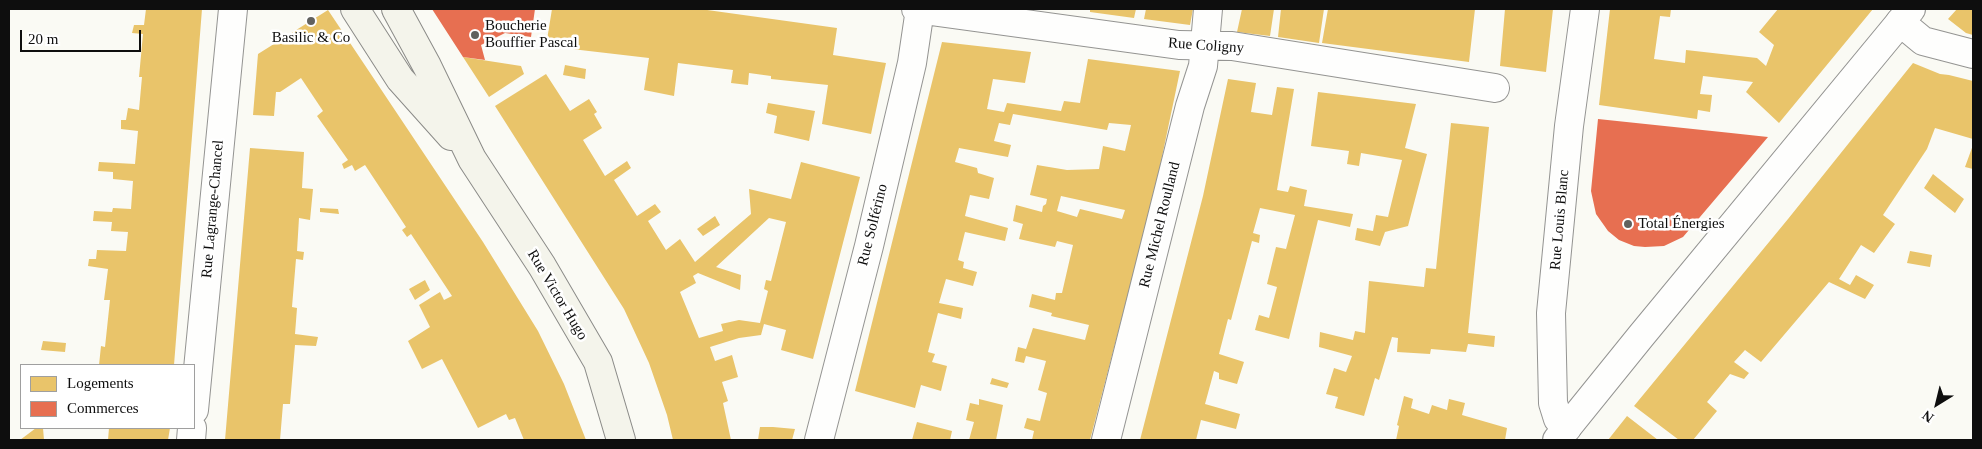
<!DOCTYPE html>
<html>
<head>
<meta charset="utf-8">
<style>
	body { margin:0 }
	#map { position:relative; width:1982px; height:449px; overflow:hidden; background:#fafaf4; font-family:"Times New Roman",serif }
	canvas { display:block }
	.frame { position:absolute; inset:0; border:10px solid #0e0e0e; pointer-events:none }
	.legend { position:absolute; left:20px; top:364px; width:175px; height:65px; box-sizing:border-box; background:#fff; border:1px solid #9f9f9f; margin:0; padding:6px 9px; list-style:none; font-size:15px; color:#0e0e0e }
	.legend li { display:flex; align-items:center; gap:10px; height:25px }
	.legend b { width:25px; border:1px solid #9f9f9f }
	.north { position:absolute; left:1912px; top:379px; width:50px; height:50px; -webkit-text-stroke:4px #fff; paint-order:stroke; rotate:216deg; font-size:14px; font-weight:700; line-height:20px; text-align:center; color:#0e0e0e }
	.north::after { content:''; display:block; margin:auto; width:18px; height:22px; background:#0e0e0e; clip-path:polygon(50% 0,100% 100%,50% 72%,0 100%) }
	.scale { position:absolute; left:20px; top:30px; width:121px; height:22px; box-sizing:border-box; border:2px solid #0e0e0e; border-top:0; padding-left:6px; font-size:15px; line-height:18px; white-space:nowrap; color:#0e0e0e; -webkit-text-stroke:4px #fff; paint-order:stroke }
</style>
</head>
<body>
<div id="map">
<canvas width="1982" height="449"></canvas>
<div class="frame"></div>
<ul class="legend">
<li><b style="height:14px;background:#e9c46a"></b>Logements</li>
<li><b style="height:14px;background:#e76f51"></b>Commerces</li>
</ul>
<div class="north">N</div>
<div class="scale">20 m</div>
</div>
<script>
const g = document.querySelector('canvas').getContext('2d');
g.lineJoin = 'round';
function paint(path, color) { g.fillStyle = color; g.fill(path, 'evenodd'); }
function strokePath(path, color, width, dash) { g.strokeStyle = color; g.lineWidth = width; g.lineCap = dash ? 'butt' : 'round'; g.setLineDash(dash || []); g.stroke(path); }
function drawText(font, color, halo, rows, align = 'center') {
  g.font = font + ' "Times New Roman",serif'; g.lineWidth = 5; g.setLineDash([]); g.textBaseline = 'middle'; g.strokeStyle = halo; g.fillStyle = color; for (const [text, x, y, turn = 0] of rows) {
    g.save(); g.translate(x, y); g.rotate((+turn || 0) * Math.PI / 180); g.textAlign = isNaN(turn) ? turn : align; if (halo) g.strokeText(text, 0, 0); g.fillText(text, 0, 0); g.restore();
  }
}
paint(new Path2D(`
	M146,9h56l-28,356h-75l2,-19 4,1 5,-47h-6l4,-31 -20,-3 1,-7h7l1,-9 29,1 2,-19 -17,-1 1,-9 -19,-1 1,-10 18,1 1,-4 18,1 2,-28 -20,-2v-7l-15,-1 1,-9 36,2 3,-33 -17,-2v-9h5l2,-12 11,2 3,-33h-3l4,-43 -11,-1 2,-8h10z
	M552,9h148l137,19 -4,27 53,8 -15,71 -49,-10 6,-39 -57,-6v-3l-22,-3 -1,12 -17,-2 2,-13 -55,-7 -4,33 -30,-6 5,-32 -103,-12z
	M1090,9h46l-2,9 -44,-6z
	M1146,9h47l-3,16 -46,-6z
	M1242,9h32l-4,27 -33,-4z
	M1281,9h43l-5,34 -41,-6z
	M1328,9h147l-6,53 -147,-19z
	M1505,9h48l-7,63 -46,-6z
	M1610,9h61l-1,8 -10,-1 -6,43 31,4 1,-13 71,8 9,8 8,-21 -15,-13 19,-23h95l-94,114 -33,-31 7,-10 -50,-6 -3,18 12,1 -2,17 -12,-2 -1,9 -98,-14z
	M1957,9h16v26l-7,-2 -18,-14z
	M328,10l155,232 55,89 26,53 22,56h-62l-9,-22 -6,2 -3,-6 -28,14 -36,-69 -20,10 -14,-28 22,-14 -11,-22 21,-13 4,8 8,-4 -41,-62 -4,3 -5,-7 4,-3 -41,-62 -10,6 -3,-6 -8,4 -2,-5 6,-4 -31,-44 6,-5 -22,-33 -21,14h-4l-2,24 -21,-1 5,-61z
	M942,42l89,10 -6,31 -32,-4 -6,30 17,3 3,-9 54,8 3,-10 16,2 8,-44 92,12 -25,119 -65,250h-58l2,-9 -10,-3 3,-10 13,3 7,-28 -9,-3 8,-29 -20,-5 -2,7 -9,-2 3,-14 8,2 7,-21 52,12 4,-15 -38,-9 1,-3 -23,-6 3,-13 23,6 1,-7h6l11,-48 -16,-4 -2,6 -36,-8 4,-15 -10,-3 3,-16 26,7 1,-6 3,-2 1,-5 -17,-4 7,-30 30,5 32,-1 4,-23 22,5 6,-26 -22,-2 -2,7 -94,-16 -3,11 -11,-2 -5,18 17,4 -3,12 -49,-9 -4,14 22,6 1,5 16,5 -5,21 -19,-4 -5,21 43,12 -3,13 -40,-9 -7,28 6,2 -1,6 14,4 -4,14 -27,-7 -7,24 24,5 -2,11 -23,-6 -10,39 7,2 -3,8 15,4 -6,25 -20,-6 -6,23 -60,-17zM1061,196l64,14 -3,9 -42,-10 -3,8 -20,-6z
	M463,57l58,9 3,8 -35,23z
	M1913,63l27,11 9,1 24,6v58l-38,-11 -8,21 -44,66 12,9 -21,29 -13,-8 -22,34 11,6 6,-10 18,10 -9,14 -36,-17 -68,80 -16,-12 -11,12 15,11 -5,6 -14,-5 -23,28 10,9 -24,29h-14l-45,-34 154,-187z
	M565,65l21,4 -1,10 -22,-4z
	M546,74l24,37 19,-12 8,13 -3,2 8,14 -19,12 22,36 22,-15 4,7 -17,12 23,36 18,-12 6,8 -13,9 18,29 14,-11 15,23 56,-48 -2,-25 42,10 10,-37 59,15 -47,182 -32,-9 5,-20 -22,-6 -3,11 -22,3 -29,9 5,14 17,-6 6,22 -16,5 6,19 -5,2 8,37h-58l-6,-25 -18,-52 -25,-54 -129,-203zM769,218l17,4 -15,59 -5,-1 -2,9 4,2 -8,32 -21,-3 -18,4 2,7 -24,7 -19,-46 16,-9 -3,-7 5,-3 42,17 1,-15 -25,-8z
	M1228,79l28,4 -5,29 21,3 5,-28 17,2 -17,101 11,2 2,-6 17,4 -3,16 49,8 -3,13 -32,-7 -29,119 -34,-9 4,-15 10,3 8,-31 -10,-3 9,-37 10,2 9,-34 -35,-7 -7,25 7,2 -1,8 -7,-2 -21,79 -3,-1 -9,35 25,8 -7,22 -18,-5v-6l-5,-2 -9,33 35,10 -4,15 -35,-9 -5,20h-56l63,-244z
	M1318,92l98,12 -11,44 22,6 -19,72 -23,6 -5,14 -25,-6 2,-12 16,3 3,-16 12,2 14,-57 -41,-7 -2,13 -12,-2 2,-13 -38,-5z
	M768,103l47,8 -6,30 -35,-8 3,-17 -11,-3z
	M1451,123l38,4 -21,206 27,3 -1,11 -26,-3 -2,8 -35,-3 -1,5 -33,-2 1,-14 -6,-1 -13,43 -4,-2 -11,38 -29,-8 3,-11 -12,-3 8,-26 12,4 6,-16 -33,-9 1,-15 33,8 2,-9 10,2 4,-52 55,6 2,-19 10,1z
	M1973,145v24l-8,-2z
	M250,148l54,4 -2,36 11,1 -3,31 -11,-2 -2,33 7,1 -1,8 -7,-1 -4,48 5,1 -2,26 23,3 -2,9 -21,-1 -5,59h-7l-3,36h-55z
	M1933,174l31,25 -9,14 -31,-25z
	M320,208l18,1 1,5 -19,-2z
	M715,216l5,9 -17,11 -6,-7z
	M1910,251l22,4 -2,12 -23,-4z
	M425,280l5,10 -15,10 -6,-11z
	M43,341l23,2 -1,9 -24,-2z
	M992,378l17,5 -2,5 -17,-4z
	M1404,396l9,3 -2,9 18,6 3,-9 15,5 2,-11 16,4 -3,12 45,13 -2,12h-109l3,-14 -2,-1z
	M979,399l24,6 -7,35h-27l5,-18 -8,-2 4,-17 9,2z
	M1627,416l31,24h-50z
	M917,422l35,9 -2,9h-38z
	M760,427h13l22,2 -3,11h-34z
	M36,428h7l1,12h-24z
	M109,428h61l-2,12h-60z`), '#e9c46a');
paint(new Path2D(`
	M432,9h103l-4,28 -26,-4 -24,12 4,15 -22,-3z
	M1598,119l133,14 37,4 -85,100 -19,9 -19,1 -11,-1 -15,-6 -11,-9 -12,-17 -5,-23z`), '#e76f51');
const minor = new Path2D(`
	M916,9l263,36 53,1 263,42
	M1900,22l23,19 50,13
	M194,410l39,-401
	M1567,428l-9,-9 -5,-16 -2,-90 18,-187 16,-117
	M191,440l1,-12
	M819,440l50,-194 43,-183 8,-54
	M1106,440l84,-334 13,-40 5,-57`);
const tertiary = new Path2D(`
	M1557,440l84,-104 270,-327`);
const secondary = new Path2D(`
	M355,9l45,70 51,57
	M396,9l31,57 45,93 70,107 56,96 23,78`);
strokePath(minor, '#949492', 30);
strokePath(tertiary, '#949492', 30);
strokePath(secondary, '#8b8b88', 30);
strokePath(minor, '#fefefd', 28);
strokePath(tertiary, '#fefefd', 28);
strokePath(secondary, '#f4f4eb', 28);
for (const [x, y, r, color] of [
	[311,21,5,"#61615e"],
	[475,35,5,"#61615e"],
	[1628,224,5,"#61615e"]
]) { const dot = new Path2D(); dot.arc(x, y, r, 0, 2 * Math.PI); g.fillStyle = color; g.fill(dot); strokePath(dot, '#fff', 2); }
drawText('15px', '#0e0e0e', '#fff', [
	["Boucherie",485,26],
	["Bouffier Pascal",485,43],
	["Basilic & Co",311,38,"center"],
	["Total Énergies",1638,224]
], 'left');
drawText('15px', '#0e0e0e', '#fff', [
	["Rue Coligny",1206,46,4],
	["Rue Lagrange-Chancel",213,209,-85],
	["Rue Louis Blanc",1560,220,-85],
	["Rue Solférino",873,225,-76],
	["Rue Michel Roulland",1160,225,-76],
	["Rue Victor Hugo",557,295,59]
]);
</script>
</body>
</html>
